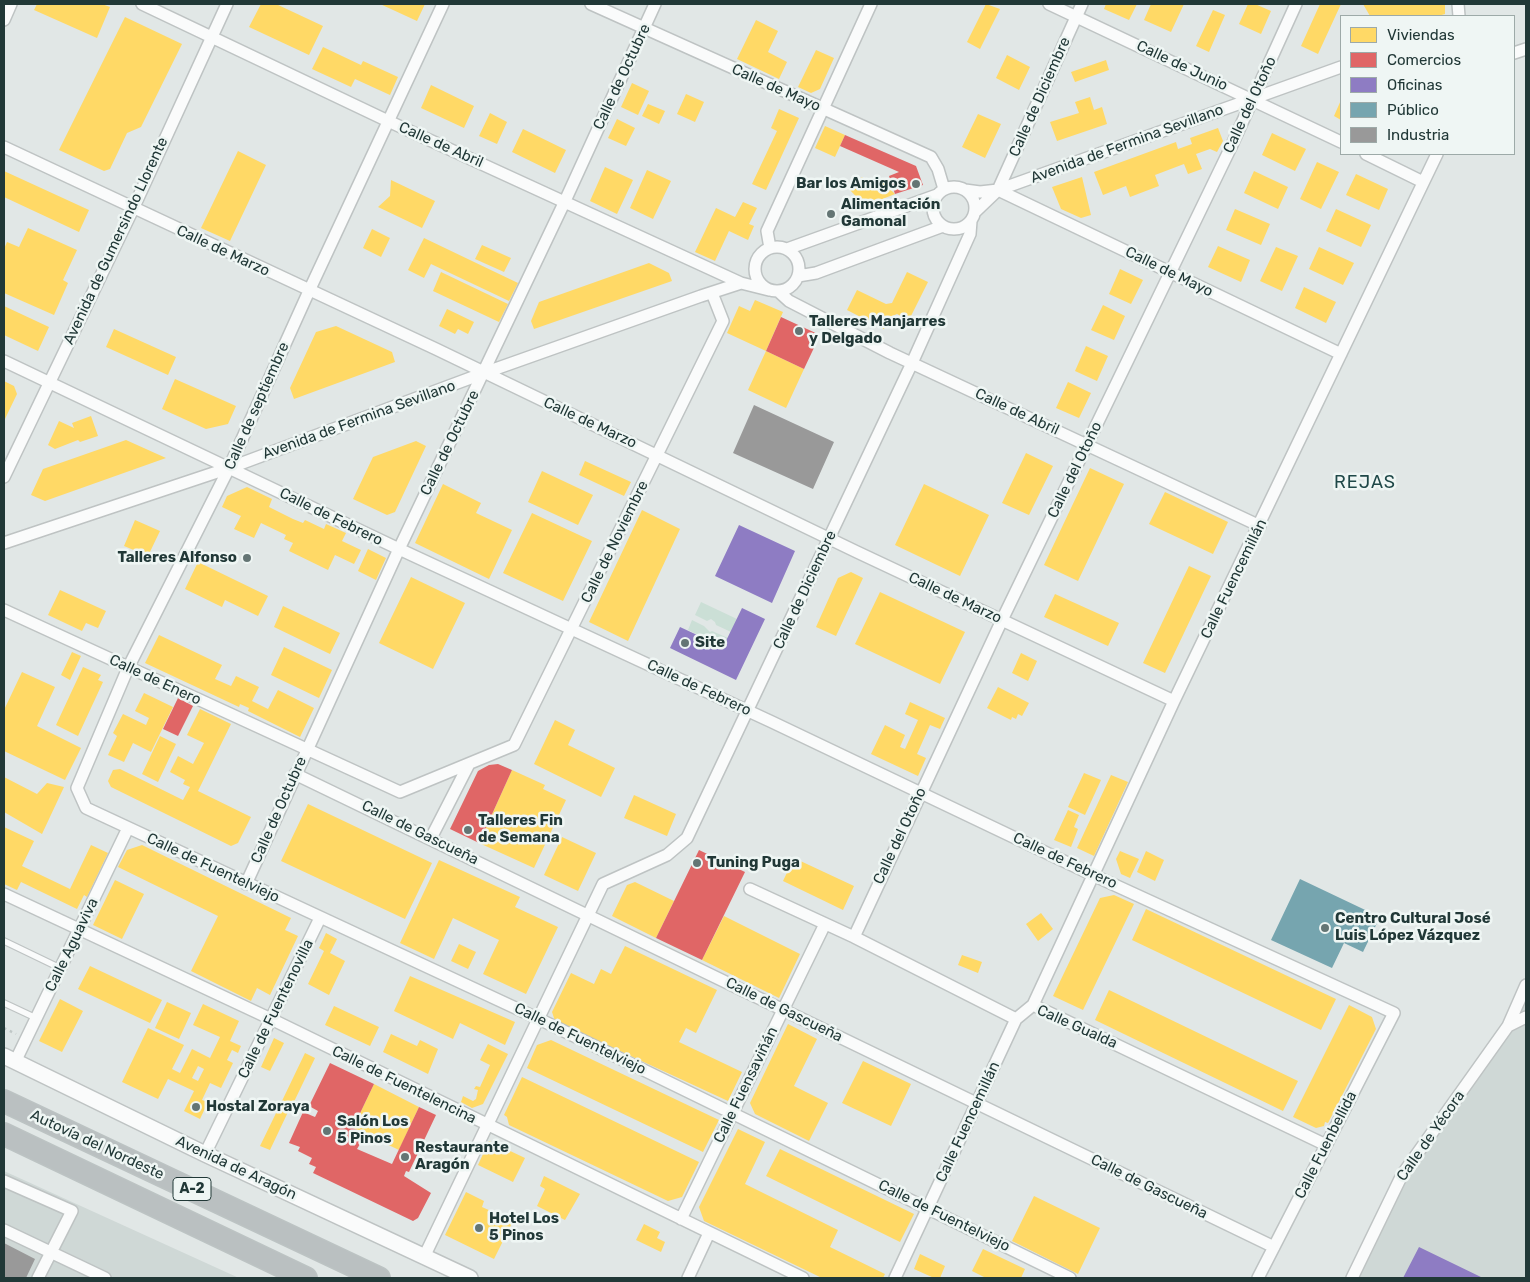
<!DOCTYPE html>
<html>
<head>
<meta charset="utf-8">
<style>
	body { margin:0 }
	#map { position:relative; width:1530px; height:1282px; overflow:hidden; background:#e1e7e6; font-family:Rubik,sans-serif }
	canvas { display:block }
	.frame { position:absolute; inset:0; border:5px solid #213837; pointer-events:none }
	.legend { position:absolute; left:1340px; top:15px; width:175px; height:140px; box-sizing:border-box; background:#eff6f4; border:1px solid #9daaa8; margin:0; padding:6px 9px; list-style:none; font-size:15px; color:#213837 }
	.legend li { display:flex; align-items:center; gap:10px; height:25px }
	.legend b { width:25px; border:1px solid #9daaa8 }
</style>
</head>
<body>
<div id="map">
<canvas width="1530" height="1282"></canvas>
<div class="frame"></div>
<ul class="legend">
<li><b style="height:14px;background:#ffd966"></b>Viviendas</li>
<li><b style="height:14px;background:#e06666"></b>Comercios</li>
<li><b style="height:14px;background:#8e7cc3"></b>Oficinas</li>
<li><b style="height:14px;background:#76a5af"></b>Público</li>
<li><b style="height:14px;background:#999"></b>Industria</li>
</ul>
</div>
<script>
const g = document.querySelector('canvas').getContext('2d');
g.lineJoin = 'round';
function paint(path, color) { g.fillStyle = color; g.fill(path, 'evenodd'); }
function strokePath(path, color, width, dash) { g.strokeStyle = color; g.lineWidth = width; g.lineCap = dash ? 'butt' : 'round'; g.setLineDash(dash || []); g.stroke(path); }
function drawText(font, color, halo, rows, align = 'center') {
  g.font = font + ' Rubik,sans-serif'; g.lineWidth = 5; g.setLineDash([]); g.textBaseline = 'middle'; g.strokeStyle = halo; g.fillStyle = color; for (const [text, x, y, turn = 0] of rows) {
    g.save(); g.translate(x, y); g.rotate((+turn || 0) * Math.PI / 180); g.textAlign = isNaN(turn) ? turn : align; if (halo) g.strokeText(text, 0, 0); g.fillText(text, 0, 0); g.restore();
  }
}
paint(new Path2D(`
	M1526,986v292h-174l50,-103 106,-149z
	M4,1171l235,107h-235z`), '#cfd8d6');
paint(new Path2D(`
	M701,602l36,17 -6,13 -15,-7 -1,-3 -4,-3 -4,2 -12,-6z
	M692,620l12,6 6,6 2,-1 16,7 -5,9 -35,-17z`), '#cbdfd6');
paint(new Path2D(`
	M37,4h65l8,3 -13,31 -63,-28z
	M261,4h15l47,22 -14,29 -60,-28z
	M380,4h45l-8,17z
	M986,4l14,5 -20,40 -13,-7z
	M1106,4h31l-8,16 -25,-11z
	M1151,4h33l-13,28 -27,-12z
	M1248,4h7l16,7 -10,23 -22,-10z
	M1320,4h21l-23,50 -17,-8z
	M1363,4h82v10l-7,2h-68z
	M1213,10l12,5 -16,37 -13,-6z
	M125,17l57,27 -41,83 -14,6 -17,36 -6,2 -45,-21z
	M756,20l22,11 -10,21 19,10 -8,17 -42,-20z
	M323,47l38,18 2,-4 35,16 -8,18 -35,-16 -4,8 -39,-18z
	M816,50l18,8 -14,31 -9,4 -13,-6z
	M1007,55l23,12 -11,23 -23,-12z
	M1106,60l3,10 -34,12 -4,-10z
	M632,83l17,8 -11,24 -17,-8z
	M431,85l43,21 -10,22 -43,-20z
	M686,94l18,8 -9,20 -18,-8z
	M1090,97l4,13 8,-3 5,17 -50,17 -7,-19 29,-9 -4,-11z
	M1341,100v20l-7,-4z
	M648,104l17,7 -6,13 -17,-8z
	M779,109l20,9 -33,72 -14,-6 25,-53 -6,-3z
	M490,113l17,9 -10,22 -18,-8z
	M978,114l23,10 -16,34 -23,-11z
	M617,119l18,9 -9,18 -18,-8z
	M825,126l20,9 -10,22 -20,-9z
	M1218,128l5,13 -6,11 -7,-3 -14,5 6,15 -14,5 -4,-10 -29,11 4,11 -29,11 -4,-11 -23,9 -9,-23 82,-30 2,7 14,-5 -2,-6z
	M523,129l43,21 -11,23 -43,-21z
	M1272,133l34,16 -11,22 -33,-16z
	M238,151l28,14 -36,76 -29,-13z
	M1317,162l22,10 -18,37 -21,-10z
	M605,167l28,13 -16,34 -27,-13z
	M647,170l24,11 -18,38 -23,-11z
	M4,171l85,39 -10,22 -75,-35z
	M1254,171l34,16 -10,22 -34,-16z
	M1356,174l32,15 -9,21 -33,-15z
	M862,177l13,13 8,-8 12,12 -30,12 -15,-16z
	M1082,177l9,38 -10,3 -20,-9 -9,-22z
	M391,180l44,21 -13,27 -44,-21 12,-11z
	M743,202l14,6 -8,16 5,2 -6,14 -19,-9 -14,30 -20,-9 21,-44 19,9z
	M1235,209l35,15 -9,21 -35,-15z
	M1336,209l35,16 -10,22 -35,-16z
	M28,228l49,22 -14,30 5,3 -14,32 -50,-22v-44l3,-7 12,5z
	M372,229l18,9 -9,19 -18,-9z
	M424,238l94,45 -9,18 -78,-37 -7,14 -16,-8z
	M482,245l29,13 -7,14 -29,-13z
	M1218,246l32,14 -9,22 -33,-15z
	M1276,247l22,9 -16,35 -22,-10z
	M1319,247l35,16 -11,22 -34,-16z
	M649,263l20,10 3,8 -138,48 -3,-8 8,-19z
	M1120,269l23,11 -12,24 -22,-10z
	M441,272l67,32 -9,18 -66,-31z
	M907,272l21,10 -19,38 -12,-6 -7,3 -6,12 -37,-19 10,-20 29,14 6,-1z
	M1304,287l32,15 -10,21 -31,-15z
	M755,300l28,12 -17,39 -39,-18 12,-27 11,5z
	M1103,305l22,11 -11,24 -23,-10z
	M4,306l45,21 -11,24 -34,-16z
	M447,309l27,13 -6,12 -10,-5 -3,5 -16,-8z
	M336,326l56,26 3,10 -101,37 -4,-11 26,-56z
	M114,329l62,28 -8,18 -62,-28z
	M1086,346l22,10 -11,25 -22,-10z
	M766,351l38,18 -18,39 -38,-18z
	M175,379l61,27 -8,18 -22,5 -44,-20z
	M4,381l10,5 3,8 -13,27z
	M1068,382l23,11 -12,25 -23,-10z
	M91,416l7,20 -18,6 -2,-2 -23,9 -7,-4 11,-24 15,7 -2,-5z
	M126,440l40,18 -121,43 -14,-6 12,-26z
	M416,441l10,5 -31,66 -8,3 -34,-16 20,-42z
	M1026,453l27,13 -24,49 -27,-12z
	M585,461l46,21 -7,14 -45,-21z
	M1090,468l34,16 -46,97 -34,-16z
	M542,471l51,24 -15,30 -50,-23z
	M443,484l38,19 -5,10 36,17 -23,49 -74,-36z
	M924,484l65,31 -29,61 -65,-31z
	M247,487l25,12 -3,8 24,12 10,4 2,-3 19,9 2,-5 20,9 -4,8 19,9 -7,14 -19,-9 -7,15 -39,-19 4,-8 -9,-4 2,-4 -25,-12 -7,15 -20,-9 7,-13 -19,-9 5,-11z
	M1165,492l63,30 -15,32 -64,-30z
	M642,510l38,19 -52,112 -39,-19z
	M532,513l60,28 -29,60 -60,-28z
	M135,520l25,11 -12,25 -24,-10z
	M368,549l18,9 -10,22 -18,-9z
	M198,562l70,34 -10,20 -33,-16 -3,7 -37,-18z
	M1189,566l22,10 -46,97 -22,-10z
	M851,572l12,6 -27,58 -20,-9 22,-49z
	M411,577l54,26 -32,66 -54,-26z
	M60,590l46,21 -8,17 -12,-5 -4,8 -34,-16z
	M880,592l85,40 -25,52 -85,-40z
	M1055,594l64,29 -11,23 -64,-29z
	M283,606l57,27 -10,21 -56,-27z
	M159,635l63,30 -7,14 16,7 5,-10 23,11 -7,14 16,8 10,-19 36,18 -14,29 -52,-26 1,-3 -9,-4 -1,3 -94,-44z
	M284,647l48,23 -13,28 -48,-23z
	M72,652l9,4 -11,24 -9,-5z
	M1021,653l16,8 -9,20 -16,-8z
	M83,667l18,8 -3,5 5,2 -25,54 -22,-11z
	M22,672l33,15 -18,39 44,22 -16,32 -61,-29v-41z
	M998,687l31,16 -7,13 -4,-2 -2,5 -4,-2 -1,3 -24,-12z
	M144,693l29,14 -22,45 -18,-9 -9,19 -16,-7 9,-19 -4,-3 10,-19 23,11 3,-7 -14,-7z
	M910,702l35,16 -5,11 -10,-4 -13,29 9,4 -8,18 -47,-22 14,-29 20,10 -5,12 5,2 13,-29 -13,-6z
	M200,709l31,15 -33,67 53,26 -13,26 -7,3 -120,-59 -3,-6 5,-11 7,-1 63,31 7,-13 -7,-3 2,-4 -15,-8 8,-16 15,8 11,-21 -17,-8z
	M555,720l20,10 -7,15 47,23 -14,29 -67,-33z
	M160,736l16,8 -18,38 -16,-8z
	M512,770l33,15 -2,4 23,11 -32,68 -55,-25z
	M1084,773l17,7 -16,35 -17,-8z
	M1111,775l17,7 -34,74 -17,-8z
	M4,777l33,17 10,-11 17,4 -22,47 -38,-22z
	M634,795l42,19 -9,22 -43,-18z
	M308,804l124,59 -27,56 -124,-58z
	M1068,810l11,5 -5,12 4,2 -7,18 -17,-7z
	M4,827l30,14 -12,25 48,23 21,-44 17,8 -21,44 -3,-2 -7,14 -56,-27 -4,8 -13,-6z
	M562,837l34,16 -18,38 -34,-16z
	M142,845l149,73 -6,12 13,6 -28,59 -13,-7 -6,13 -60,-30 27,-55 -100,-49 9,-17z
	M1120,851l19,8 -9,19 -9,-4 -5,-15z
	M1146,851l18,9 -9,21 -18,-9z
	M794,858l60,28 -11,24 -60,-29z
	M439,860l81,37 -5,10 43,20 -32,67 -43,-20 16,-34 -46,-22 -19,41 -34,-16z
	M115,880l29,14 -22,45 -29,-14z
	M635,882l39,19 -18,37 -44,-22 15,-31z
	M1114,895l20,9 -51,106 -30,-14 47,-98z
	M1146,909l190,90 -15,31 -189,-90z
	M1041,913l12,16 -15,12 -12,-17z
	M724,916l76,38 -21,44 -77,-38z
	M326,933l11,6 -7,14 15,8 -16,34 -21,-11 16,-33 -5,-3z
	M459,944l17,8 -8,17 -17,-8z
	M625,946l92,44 -21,43 -10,-5 -7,14 63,30 -14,29 -173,-80 -3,-9 19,-39 23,11 7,-15 10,5z
	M962,955l20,7 -4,11 -20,-8z
	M90,966l72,34 -12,23 -72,-34z
	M410,976l105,46 -10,23 -45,-22 -7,16 -59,-28z
	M1109,990l189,91 -15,30 -188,-91z
	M60,999l23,12 -21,41 -23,-11z
	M167,1002l24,11 -12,26 -24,-11z
	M203,1004l36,17 -9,20 11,5 -3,7 -6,-3 -5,10 6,3 -12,25 -11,-5 -8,17 6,2 -8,17 -16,-8 10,-20 -26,-12 -10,20 -36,-17 26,-54 36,17 -12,24 8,4 12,-24 18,9 10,-21 -27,-12zM198,1066l6,3 -6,12 -6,-3z
	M1349,1005l23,12 4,12 -48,94 -3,-1 -1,4 -8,2 -23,-11z
	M334,1006l45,21 -9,19 -45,-21z
	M788,1024l29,15 -23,47 34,17 -19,38 -54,-27 -5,-11z
	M391,1034l26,12 3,-6 18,9 -10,25 -45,-22z
	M274,1038l10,5 -14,28 -9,-4z
	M551,1040l168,80 -16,32 -176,-84 10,-23z
	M488,1044l20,10 -25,50 -11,4 -11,-6 2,-6 10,5 3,-2 2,-9 -4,-1 2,-3 4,1 10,-22 -10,-5z
	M305,1053l10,5 -24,50 -10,-5z
	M863,1061l48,23 -20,42 -49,-23z
	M522,1077l177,85 -17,35 -14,4 -159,-76 -2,-8 -3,-2z
	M374,1084l45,23 -20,43 -46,-22z
	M279,1107l9,5 -18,38 -10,-4z
	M738,1129l27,13 -20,42 93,46 -8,17 55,27 -2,4h-61l-118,-57 -5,-14z
	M489,1141l36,17 -12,24 -35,-17z
	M780,1149l134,65 -14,28 -134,-66z
	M544,1176l36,18 -15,26 -28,-14 8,-17 -5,-3z
	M466,1192l18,9 -2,6 31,14 -19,38 -49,-24z
	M1034,1196l66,32 -22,46 -66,-33z
	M644,1224l16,8 -3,6 8,4 -4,10 -25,-12z
	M983,1249l42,20 -4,9h-35l-14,-7z
	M920,1254l25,12 -5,12h-6l-20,-9z`), '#ffd966');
paint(new Path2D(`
	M845,135l71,31 7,19 -28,9 -6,-18 10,-4 -59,-26z
	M781,317l39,18 -16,34 -38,-18z
	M178,698l15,8 -15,30 -15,-7z
	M498,764l14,6 -33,73 -29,-14 28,-58 11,-6z
	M699,850l46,22 -43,88 -46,-22z
	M330,1063l44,21 -21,44 13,6 -9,15 35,15 27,-57 17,8 -27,57 -3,-1 -2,5 27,17 -13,25 -5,3 -100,-48 3,-6 -7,-3 3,-6 -14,-7 2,-4 -11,-4 14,-31 12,5 3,-6 -9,-5z`), '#e06666');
paint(new Path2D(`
	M739,525l56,26 -23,52 -57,-27z
	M742,608l23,11 -29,61 -66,-32 10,-21 43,20z
	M1419,1247l64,31h-80z`), '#8e7cc3');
paint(new Path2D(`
	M1300,879l80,38 -17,35 -19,-9 -12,25 -61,-28z`), '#76a5af');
paint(new Path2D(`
	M754,405l80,37 -21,47 -80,-36z
	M4,1243l31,16 -9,19h-22z`), '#999');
const service = new Path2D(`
	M4,941l56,27
	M4,1003l32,15`);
const minor = new Path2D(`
	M142,4l246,117 353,162
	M443,4l-134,287 -80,177 -101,200 -51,120 9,20 451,210 533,260
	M591,4l340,153 7,12 6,20
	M1049,4l292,138
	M1458,4l1,12
	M4,20l7,-16
	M1514,53l12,-4
	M4,147l432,202 421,203 317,149
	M1366,154l57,28
	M933 208a21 21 0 1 1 42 0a21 21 0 1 1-42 0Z
	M965,190l15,2 18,-2 343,-123
	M998,190l343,164
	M975,212l23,-22 84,-186
	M755 269a22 22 0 1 1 44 0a22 22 0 1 1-44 0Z
	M770,248l-3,-17 104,-227
	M787,249l150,-54
	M798,276l18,-3 127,-47
	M778,291l11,10 101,52 370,173
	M4,361l395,188 373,173 323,154 299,137 -136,265
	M4,477l129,-268 94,-205
	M4,543l225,-75 255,-95 217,-77 40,-13 28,7
	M4,610l396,182 114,-47 209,-424 -11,-28
	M295,774l979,473
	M431,838l38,-74
	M246,884l153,-335 166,-348 90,-197
	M750,889l104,48 162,82
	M4,894l267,125 532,259
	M854,937l148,-317 229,-473 65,-143
	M1033,1005l141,-304 263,-547
	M1508,1026l18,-9
	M15,1062l113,-234
	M205,1154l115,-236
	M4,1181l68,30 -34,67
	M681,1219l144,-295
	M4,1230l101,48
	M424,1257l179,-373 64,-29 20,-17 225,-475 58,-129 1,-13
	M688,1278l21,-45
	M895,1278l121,-259 17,-14 293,140
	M1352,1278l50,-103 106,-149 18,-41`);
const tertiary = new Path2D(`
	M4,1056l201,98 265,124`);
const motorway = new Path2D(`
	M4,1101l375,177
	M4,1134l302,144`);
strokePath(service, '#bec3c3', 8);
strokePath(minor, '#bec3c3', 14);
strokePath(tertiary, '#bec3c3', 18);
strokePath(motorway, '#bcc3c3', 24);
strokePath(new Path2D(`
	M4,1028l12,6`), '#bfc7c6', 2.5, [2.5, 4]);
strokePath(service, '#fafbfb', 5.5);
strokePath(minor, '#fafbfb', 11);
strokePath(tertiary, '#fafbfb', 15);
strokePath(motorway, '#bac0c1', 21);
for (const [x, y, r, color] of [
	[916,184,5,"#647574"],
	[831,214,5,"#647574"],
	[799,331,5,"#647574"],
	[247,558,5,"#647574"],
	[685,643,5,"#647574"],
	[468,830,5,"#647574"],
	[697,863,5,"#647574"],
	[1325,928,5,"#647574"],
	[196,1107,5,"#647574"],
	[327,1131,5,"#647574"],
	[405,1157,5,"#647574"],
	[479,1228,5,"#647574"]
]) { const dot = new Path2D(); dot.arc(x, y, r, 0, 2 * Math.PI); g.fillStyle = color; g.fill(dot); strokePath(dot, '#eff6f4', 2); }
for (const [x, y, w] of [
	[192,1189,38]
]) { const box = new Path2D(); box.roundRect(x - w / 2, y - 11.5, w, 23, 4); g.fillStyle = '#eff6f4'; g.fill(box); strokePath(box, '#213837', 1); }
drawText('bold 14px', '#213837', null, [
	["A-2",192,1189]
]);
drawText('15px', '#213837', '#eff6f4', [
	["Calle de Junio",1182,66,25],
	["Calle de Octubre",622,77,-65],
	["Calle de Mayo",776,88,24],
	["Calle de Diciembre",1040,97,-66],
	["Calle del Otoño",1250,105,-65],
	["Avenida de Fermina Sevillano",1127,144,-20],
	["Calle de Abril",441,145,24],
	["Avenida de Gumersindo Llorente",116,241,-65],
	["Calle de Marzo",223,251,25],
	["Calle de Mayo",1169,272,26],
	["Calle de septiembre",257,406,-66],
	["Calle de Abril",1017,412,25],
	["Avenida de Fermina Sevillano",359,420,-20],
	["Calle de Marzo",590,423,25],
	["Calle de Octubre",450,443,-64],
	["Calle del Otoño",1075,470,-64],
	["Calle de Febrero",331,517,26],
	["Calle de Noviembre",615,542,-64],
	["Calle Fuencemillán",1234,579,-64],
	["Calle de Diciembre",805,590,-65],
	["Calle de Marzo",955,598,25],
	["Calle de Enero",155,680,25],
	["Calle de Febrero",699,688,25],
	["Calle de Octubre",279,810,-66],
	["Calle de Gascueña",420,833,26],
	["Calle del Otoño",900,836,-65],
	["Calle de Febrero",1065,861,25],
	["Calle de Fuentelviejo",213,868,25],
	["Calle Aguaviva",72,945,-64],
	["Calle de Fuentenovilla",276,1009,-64],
	["Calle de Gascueña",784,1010,26],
	["Calle Gualda",1077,1027,24],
	["Calle de Fuentelviejo",580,1039,26],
	["Calle de Fuentelencina",404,1085,26],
	["Calle Fuensaviñán",746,1085,-64],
	["Calle Fuencemillán",968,1122,-65],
	["Calle de Yécora",1431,1136,-55],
	["Autovía del Nordeste",97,1145,25],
	["Calle Fuenbellida",1326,1145,-63],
	["Avenida de Aragón",236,1168,25],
	["Calle de Gascueña",1149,1187,26],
	["Calle de Fuentelviejo",944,1216,26]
]);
drawText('bold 15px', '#213837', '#eff6f4', [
	["Bar los Amigos",906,184,"right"],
	["Alimentación",841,205],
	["Gamonal",841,222],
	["Talleres Manjarres",809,322],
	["y Delgado",809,339],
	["Talleres Alfonso",237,558,"right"],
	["Site",695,643],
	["Talleres Fin",478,821],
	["de Semana",478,838],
	["Tuning Puga",707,863],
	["Centro Cultural José",1335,919],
	["Luis López Vázquez",1335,936],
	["Hostal Zoraya",206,1107],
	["Salón Los",337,1122],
	["5 Pinos",337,1139],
	["Restaurante",415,1148],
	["Aragón",415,1165],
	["Hotel Los",489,1219],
	["5 Pinos",489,1236]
], 'left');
g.letterSpacing = '1px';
drawText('18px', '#1f4848', '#eff6f4', [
	["REJAS",1365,483]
]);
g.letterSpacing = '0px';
</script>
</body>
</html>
